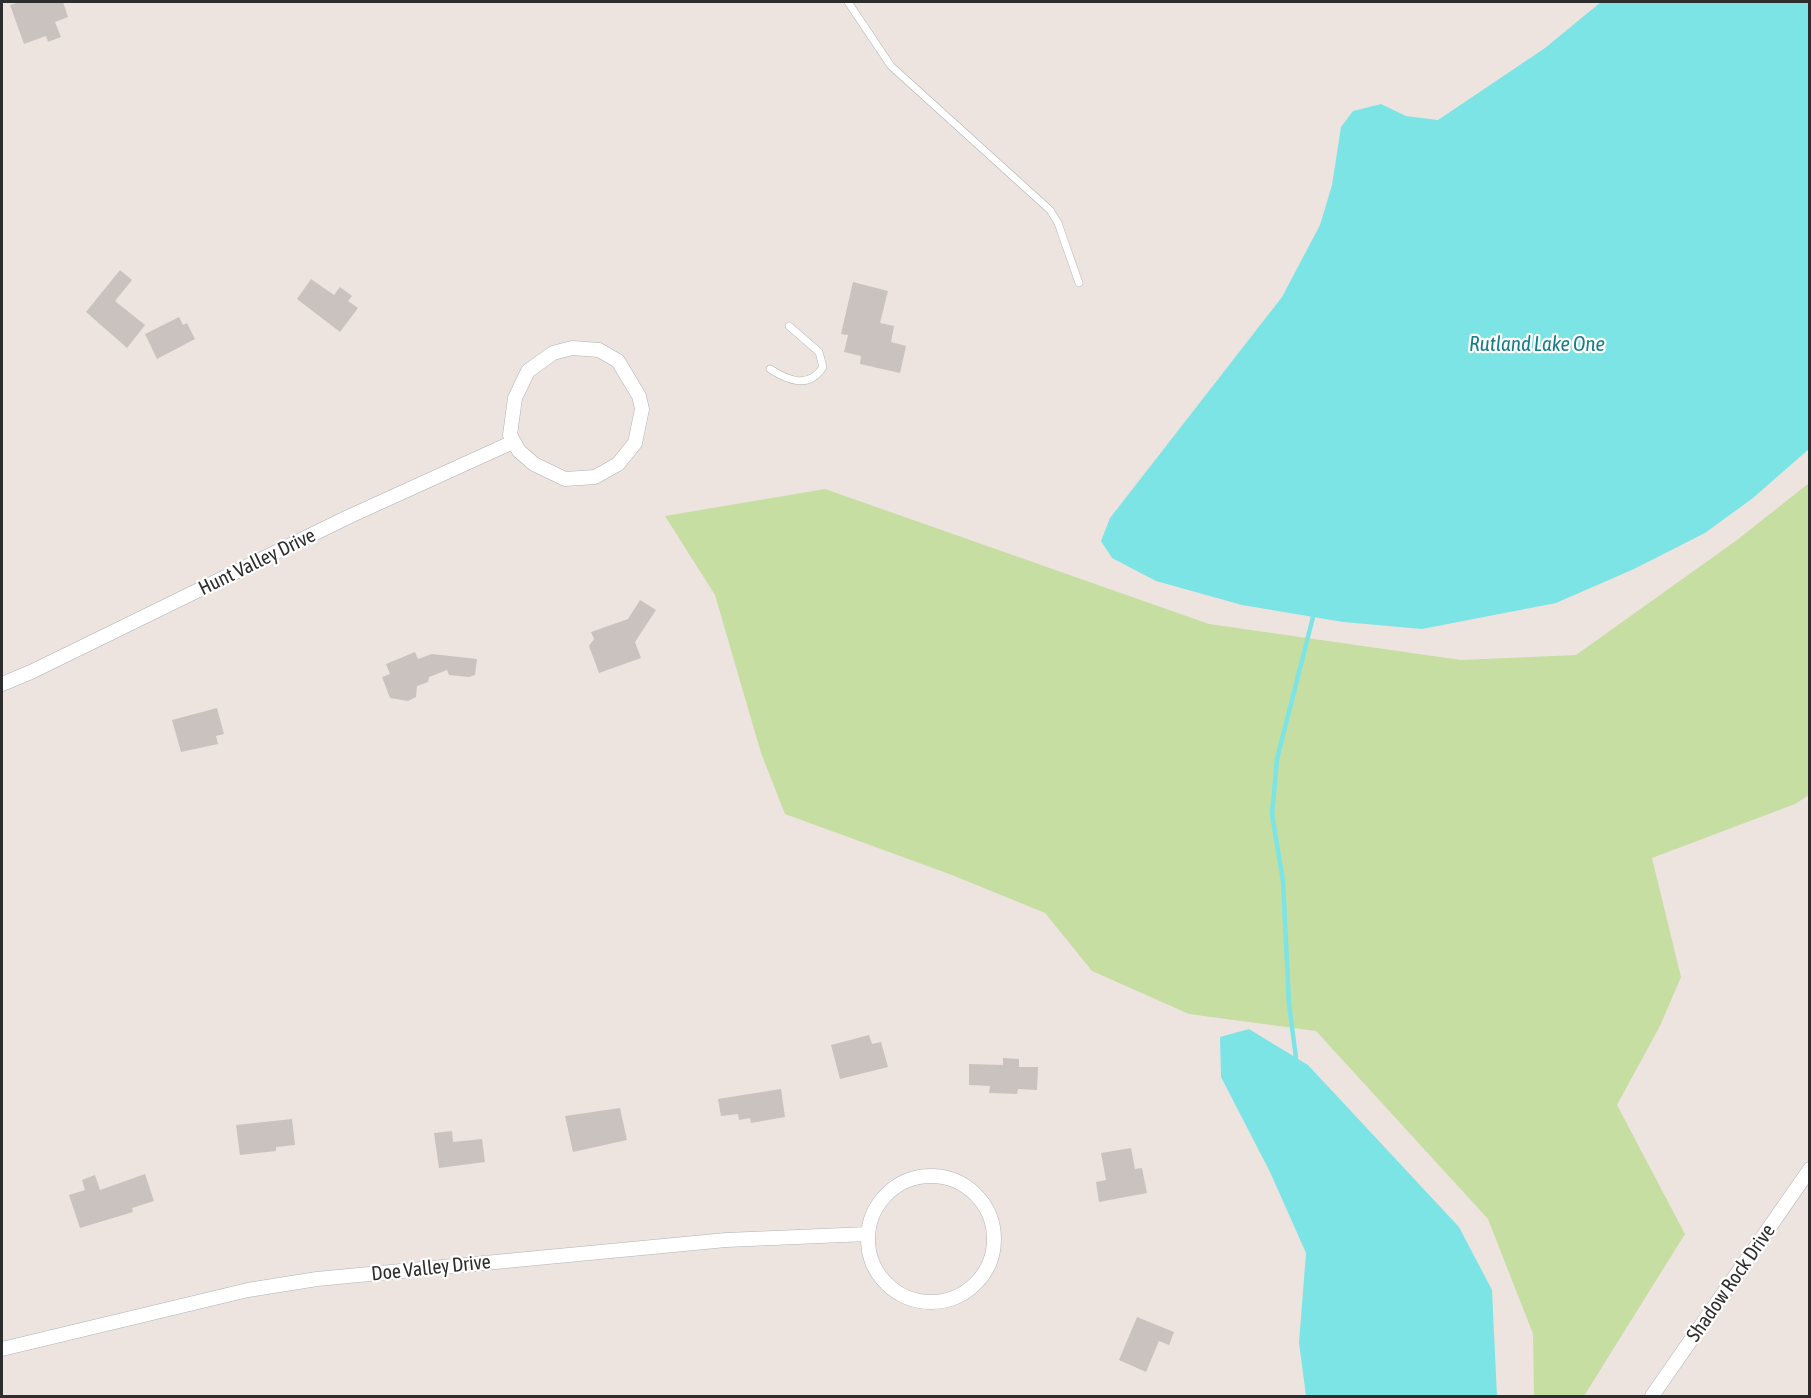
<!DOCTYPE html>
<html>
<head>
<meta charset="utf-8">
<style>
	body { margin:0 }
	#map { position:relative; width:1811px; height:1398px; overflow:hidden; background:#ede4e0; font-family:"Asap Condensed",sans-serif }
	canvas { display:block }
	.frame { position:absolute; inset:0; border:3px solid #2d2d2d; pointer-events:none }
</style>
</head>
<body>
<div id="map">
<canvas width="1811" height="1398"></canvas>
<div class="frame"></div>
</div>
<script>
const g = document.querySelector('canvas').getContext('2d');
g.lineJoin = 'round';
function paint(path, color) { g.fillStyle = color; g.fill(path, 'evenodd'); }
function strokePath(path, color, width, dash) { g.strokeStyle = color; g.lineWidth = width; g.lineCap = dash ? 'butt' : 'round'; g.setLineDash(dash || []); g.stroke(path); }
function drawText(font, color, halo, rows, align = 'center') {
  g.font = font + ' "Asap Condensed",sans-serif'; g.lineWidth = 4.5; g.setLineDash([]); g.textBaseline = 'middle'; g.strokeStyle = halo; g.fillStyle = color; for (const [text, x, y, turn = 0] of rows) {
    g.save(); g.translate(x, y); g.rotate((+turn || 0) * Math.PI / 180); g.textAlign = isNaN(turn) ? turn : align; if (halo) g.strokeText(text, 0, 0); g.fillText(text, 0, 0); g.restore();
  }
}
paint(new Path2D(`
	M1809,483v312l-14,9 -143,54 29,119 -21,49 -43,79 68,129 -101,162h-50l-1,-62 -45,-115 -172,-188 -127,-17 -97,-43 -47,-58 -93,-38 -167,-61 -24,-61 -46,-158 -50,-79 160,-27 384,135 252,36 115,-5 161,-115z`), '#c6dea2');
paint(new Path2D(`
	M1601,2h208v447l-56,49 -48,35 -71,36 -78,34 -134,26 -79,-7 -101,-17 -86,-24 -44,-23 -11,-17 9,-23 172,-221 38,-72 12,-40 9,-58 12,-16 28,-7 25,12 32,4 107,-72z
	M1249,1029l59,36 151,162 33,63 5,106h-191l-7,-53 7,-90 -36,-81 -49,-95 -1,-40z`), '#7de4e5');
strokePath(new Path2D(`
	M1296,1058l-7,-54 -6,-123 -11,-67 5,-55 36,-142`), '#7de4e5', 4.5);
paint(new Path2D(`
	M20,2h43l5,15 -13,5 6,15 -13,5 -2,-6 -22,8 -14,-39z
	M120,270l12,10 -17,21 30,24 -18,23 -41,-36z
	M311,279l23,16 6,-8 12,9 -4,5 10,7 -18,24 -43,-33z
	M853,282l35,9 -8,32 14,3 -3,16 15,4 -6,27 -40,-9 1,-8 -17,-4 4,-17 -7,-1z
	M179,317l4,8 4,-2 8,16 -38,20 -12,-25z
	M640,600l16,10 -21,32 6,16 -42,15 -10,-27 5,-7 -3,-7 37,-13z
	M415,652l3,7 14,-5 45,5 -2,16 -6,2 -20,-2 -2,-5 -18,7 -1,5 -11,4 -1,11 -8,4 -18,-3 -8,-21 8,-3 -4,-10z
	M217,708l7,26 -8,2 2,8 -37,8 -9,-32z
	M869,1035l3,9 9,-2 7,25 -48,12 -9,-34z
	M1003,1058l16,1v8h19l-1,23 -19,-1 -1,5 -28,-1 1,-7 -21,-1v-21l34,1z
	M781,1089l4,28 -34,6 -1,-5 -11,2 -1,-6 -17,2 -3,-17z
	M620,1108l7,32 -54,12 -8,-36z
	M292,1119l3,26 -19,2v4l-36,4 -4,-30z
	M452,1131l1,11 29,-3 3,23 -46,6 -5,-35z
	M1131,1148l4,21 7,-1 5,25 -48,9 -3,-20 10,-2 -5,-27z
	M145,1174l9,27 -22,7 1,4 -53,16 -11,-33 16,-5 -3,-10 13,-5 5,15z
	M1137,1317l37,15 -5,13 -10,-4 -13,31 -27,-12z`), '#c9c2be');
const service = new Path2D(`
	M848,2l43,64 159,144 8,13 21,60
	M770,369c19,12 39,20 53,-2l-4,-15 -30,-26`);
const minor = new Path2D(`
	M572,348l27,2 19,11 21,35 3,13 -7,34 -17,21 -23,13 -30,2 -31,-15 -15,-13 -9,-16 5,-37 13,-27 25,-18z
	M2,684l29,-12 317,-155 165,-75
	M868 1239a63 63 0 1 1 126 0a63 63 0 1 1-126 0Z
	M2,1349l246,-59 69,-11 409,-39 142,-6
	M1652,1396l158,-227`);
strokePath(service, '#adb2b7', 8);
strokePath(minor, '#adb2b7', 15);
strokePath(service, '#fff', 7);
strokePath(minor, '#fff', 14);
drawText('20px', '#2d2d2d', '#fff', [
	["Hunt Valley Drive",257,562,-26],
	["Doe Valley Drive",431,1268,-6],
	["Shadow Rock Drive",1731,1283,-55]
]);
drawText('italic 21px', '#197d87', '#fff', [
	["Rutland Lake One",1537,344]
]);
</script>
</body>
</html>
